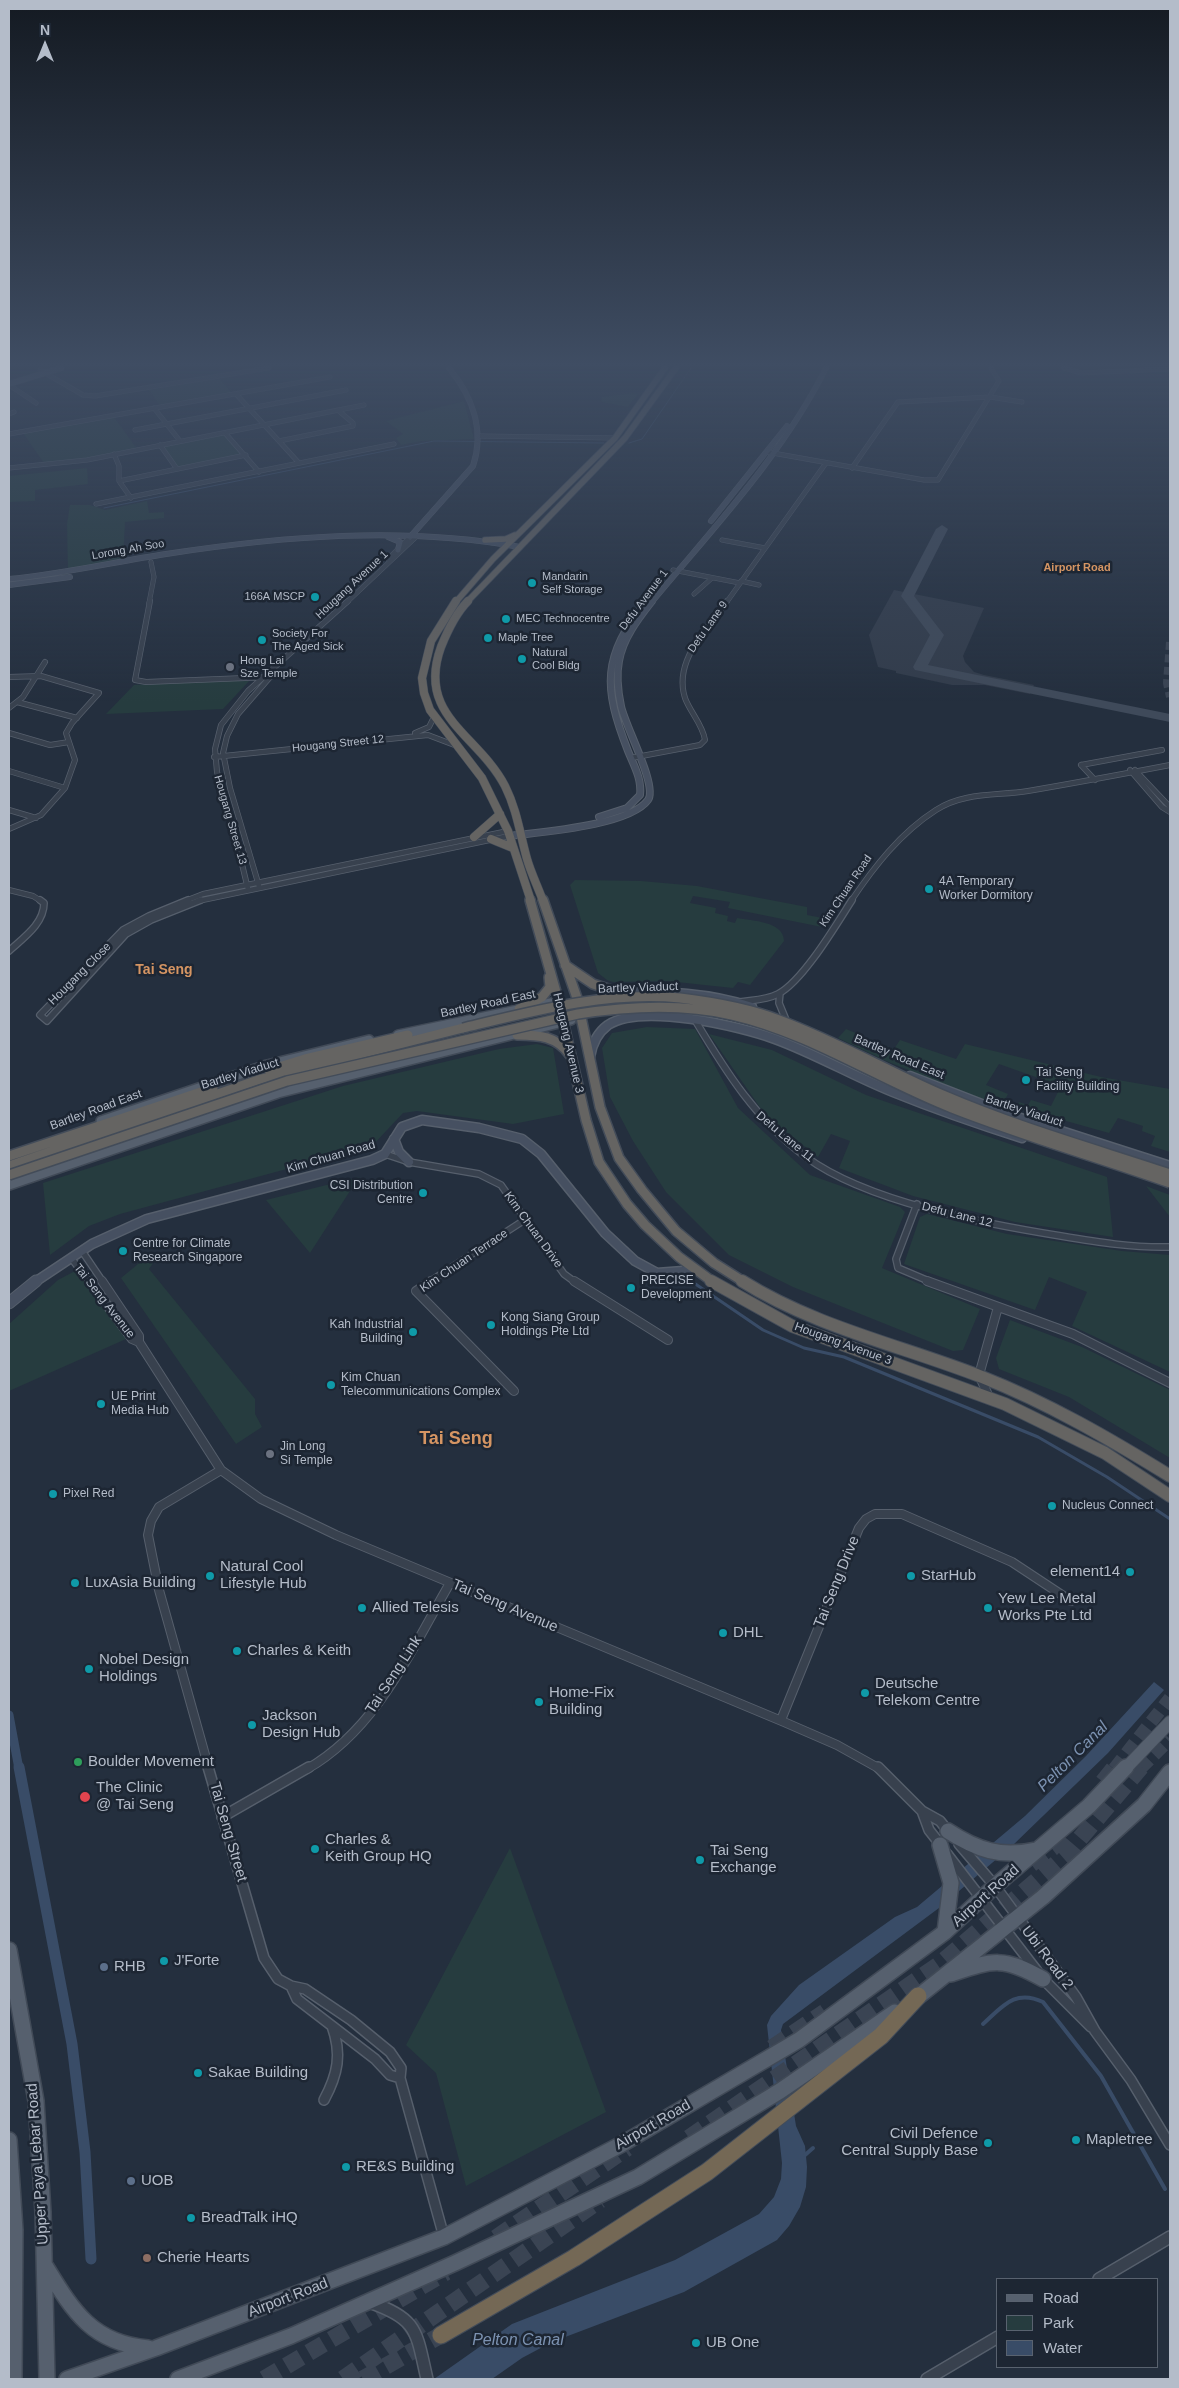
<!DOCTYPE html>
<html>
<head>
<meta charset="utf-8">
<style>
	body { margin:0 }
	#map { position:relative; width:1179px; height:2388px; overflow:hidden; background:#242f3e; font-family:Helvetica,sans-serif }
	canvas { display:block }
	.frame { position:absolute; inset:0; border:10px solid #b4bcc9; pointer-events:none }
	.legend { position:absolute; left:996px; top:2278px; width:162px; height:90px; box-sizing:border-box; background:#1d2633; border:1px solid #59626f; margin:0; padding:6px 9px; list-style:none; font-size:15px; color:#b4bcc9 }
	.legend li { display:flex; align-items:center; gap:10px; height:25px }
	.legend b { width:25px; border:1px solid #59626f }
	.north { position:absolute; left:20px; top:20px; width:50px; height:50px; -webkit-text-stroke:4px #1d2633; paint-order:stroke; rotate:0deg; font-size:14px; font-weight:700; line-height:20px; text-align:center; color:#b4bcc9 }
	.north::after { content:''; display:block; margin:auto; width:18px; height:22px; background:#b4bcc9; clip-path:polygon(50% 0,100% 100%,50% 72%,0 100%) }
</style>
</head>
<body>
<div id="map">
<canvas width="1179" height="2388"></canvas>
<div class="frame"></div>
<ul class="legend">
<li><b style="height:6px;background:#56606e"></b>Road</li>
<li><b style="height:14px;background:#263c3f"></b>Park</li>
<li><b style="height:14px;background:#394c67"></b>Water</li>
</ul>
<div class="north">N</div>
</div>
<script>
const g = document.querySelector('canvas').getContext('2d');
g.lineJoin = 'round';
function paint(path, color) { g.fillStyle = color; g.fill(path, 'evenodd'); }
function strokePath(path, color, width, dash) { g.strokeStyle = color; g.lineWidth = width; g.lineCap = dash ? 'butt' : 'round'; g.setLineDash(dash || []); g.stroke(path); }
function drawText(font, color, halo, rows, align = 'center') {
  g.font = font + ' Helvetica,sans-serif'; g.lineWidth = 5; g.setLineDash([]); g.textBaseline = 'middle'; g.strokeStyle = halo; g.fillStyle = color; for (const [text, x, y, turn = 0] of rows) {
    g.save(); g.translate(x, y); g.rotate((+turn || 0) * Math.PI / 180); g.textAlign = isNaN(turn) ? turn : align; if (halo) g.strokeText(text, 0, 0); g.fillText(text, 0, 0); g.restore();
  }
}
paint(new Path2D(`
	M894,590l90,18 -21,48 2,6 9,10 10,3 50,10 -4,9 -45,-9h-33l-56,-12v-2l-18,-4 -9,-32z`), '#323c4b');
paint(new Path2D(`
	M219,378l13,15 -72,13 -11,-16z
	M632,393l6,1 -10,13 -27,-5 1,-5z
	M464,401l10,38 -52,2 -21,4 -5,-7 7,-4 -17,-13z
	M114,417l23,32 -50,10 -43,4 -21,-30z
	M224,434l18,21 -64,13 -16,-22z
	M87,468l1,16 -53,6v11l-26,1v-26z
	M147,501l2,12 15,-1v6l-39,4 -2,39 -55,9 -1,-46 3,-19h20l15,5z
	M215,680l34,1 -26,28 -117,5 28,-29z
	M575,880l66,1 56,5 110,21v8l21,4 -6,8 -94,-19 2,-6 -37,-6 -3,7 26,5 -1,5 13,3 -1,5 8,2 2,-5c15,3 47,3 47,23l-34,44 -12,-3 -5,6 -66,-7 -54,1 -6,-2 -9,-7 -28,-88z
	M647,1027l48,2 43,79 72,67 90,32 5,5 -23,56 98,41 -17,41 -10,1 -160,-64 -64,-32 -63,-63 -33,-51 -23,-44 -8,-49 10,-15z
	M846,1029l48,20 6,-9 56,19 9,-15 136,33 69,12v63l-19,-6 4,-10 -13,-5 1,-5 -25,-8 -9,15 -93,-26 3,-5 9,3 3,-5 20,6 10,-20 -62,-22 -13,21 22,9 -7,13 -115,-46 -48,-23z
	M709,1034l63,16 94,45 241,82 6,60 -98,-15 -102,-26 -74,-28 11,-27 -19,-7 -13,23 -52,-41z
	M537,1044l16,4 11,66 -51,10 -96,-13 -14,2 -31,33 -252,68 -31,12 -39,29 -7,-72 300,-97 156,-37z
	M359,1177l-49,76 -44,-53z
	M1146,1186l24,9v22z
	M927,1214l80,20 115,17 48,4v117l-98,-46 15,-34 -38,-15 -14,33 -131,-46 16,-47z
	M149,1255l7,4 -7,10 106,130v15l7,13 -26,17 -115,-166z
	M75,1271l10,2 8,10 33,56 -117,52v-67l49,-44z
	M1010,1320l72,27 88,43v68l-101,-61 -70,-28 -3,-11z
	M510,1848l96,264 -140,74 -30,-113 -30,-28z`), '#263c3f');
paint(new Path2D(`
	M1154,1682l10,8 -56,63 -96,93 -73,62 -156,116 -2,6 15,96 9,20 2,21 -1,20 -6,20 -11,19 -12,14 -93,52 -132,50 -30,16 -30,21h-58l78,-55 163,-64 84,-46 15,-17 7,-18 1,-16 -15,-138 4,-9 28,-31 96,-68 22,-10 108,-91 61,-60z`), '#394c67');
strokePath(new Path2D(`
	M629,443l13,-4 49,-71
	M104,508l330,-67 170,2`), '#394c67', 1);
strokePath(new Path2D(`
	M694,1283l69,47 41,18 40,9 194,80 69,40 63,42`), '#394c67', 3);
strokePath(new Path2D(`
	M983,2024c20,-18 32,-35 60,-22l58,74 64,113
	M805,2155l8,-7`), '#394c67', 4);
strokePath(new Path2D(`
	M9,1715l10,54`), '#394c67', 9);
strokePath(new Path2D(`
	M19,1767l53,277 13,108 6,107`), '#394c67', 11);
paint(new Path2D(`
	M942,525l6,4 -34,67 30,39 -16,30 242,49v8l-255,-52 -2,-3 17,-32 -29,-39 35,-67z`), '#3f4a5a');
strokePath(new Path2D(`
	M1170,642l-3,41 3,14`), '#3a4453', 8, [8, 4.5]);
strokePath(new Path2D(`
	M1114,1769l56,-71
	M1140,1769l30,-30`), '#3a4453', 13, [13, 7]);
strokePath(new Path2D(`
	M1103,1782l12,-15
	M1031,1864l21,-16 11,-13
	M772,2048l53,-36
	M689,2138l251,-174 124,-107 77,-90
	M496,2238l131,-90
	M264,2379l182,-107
	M343,2379l257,-179
	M363,2379l78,-44`), '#3a4453', 17, [17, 9]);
const minorFar4 = new Path2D(`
	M1064,368l17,5 89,-4
	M40,370l43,25 12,1 174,-28
	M9,385l27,18
	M236,394l63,69
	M154,408l26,33
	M9,414l5,-2
	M135,430l211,-40
	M225,433l34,39
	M9,434l321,-57
	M480,436l135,2
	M279,441l74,-15v-3l-14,-12
	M160,445l17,24
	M767,452l157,28h14l61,-99 -8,-13
	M114,454l5,12v15l12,17
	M9,468l78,-8 277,-55
	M852,468l46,-66 92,-5 32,5
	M119,481l127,-26
	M96,504l298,-60
	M722,540l43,8
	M388,559l22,-22
	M673,570l67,13
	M741,581l18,4
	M694,594l18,-16
	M149,603l5,-26 -3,-15
	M346,603l70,-66
	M726,603l100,-140`);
const minorFar3 = new Path2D(`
	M150,601l-15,79 11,2 124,-5
	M9,677l32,-1 58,17 -27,30 -6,10 9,27 -10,28 -24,27 -32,14
	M17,702l60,16
	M9,708l14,-11 22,-35
	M9,733l41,12 19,-3
	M415,733l14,-6 6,-12
	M214,757l214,-22 29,11
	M631,758l69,-13 5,-5c-2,-15 -15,-28 -20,-42 -12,-37 22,-69 42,-97
	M1081,765l81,-15
	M1081,765l14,15
	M1130,770l32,37 8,5
	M1135,770l35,37
	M9,771l56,17
	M9,810l27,8
	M259,886l-29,-98 -7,-35 4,-17 11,-22 33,-38
	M248,889l-15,-62 -16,-55 -2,-23 6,-24 27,-34 100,-90
	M9,890l24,6 8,5
	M185,901l18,-7 305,-63
	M198,901l311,-65
	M851,901c23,-34 49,-68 85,-91 28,-18 60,-14 92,-19 47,-8 95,-17 142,-26`);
const minorFar2 = new Path2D(`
	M188,900l-39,16 -26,14 -83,85 7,6 79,-87 25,-14 50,-20
	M9,951c14,-13 35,-27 35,-48l-4,-3
	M780,993l-1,10 7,17
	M740,1002c13,-2 26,-2 38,-8 25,-13 58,-69 74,-94
	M695,1020c31,52 62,101 111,137 61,45 180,67 255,79 36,6 72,12 109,11
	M385,1154l24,8 70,12 22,11 63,89 11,8
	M917,1204l-21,55 2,9 33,14
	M82,1251l21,31
	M71,1258l19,24
	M429,1282l97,-63`);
const minorFar1 = new Path2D(`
	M89,1281l43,58 7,3 82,128 40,29 75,36 448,187 53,23 43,24
	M102,1281l37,55v6
	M431,1281l-15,10 98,100
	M574,1281l94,59
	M927,1281l146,53 97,49
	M989,1397l-10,-22 19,-68
	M781,1720l78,-192 7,-9 9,-5h27l110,48 59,39
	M209,1769l-50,-179 -11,-55 3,-14 8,-14 62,-37
	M307,1769c70,-40 104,-119 143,-186`);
const minor = new Path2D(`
	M208,1767l56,191 14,21 13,7 14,3 46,31 39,32 11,16 -1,10 44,159
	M878,1767l44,44 18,10 8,10
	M922,1811l7,19 11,14
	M222,1817l87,-50
	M959,1844l36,42 81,111 19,34 36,49 39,65
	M947,1854l90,117
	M1043,1979l48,48
	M291,1986l6,13 78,60 15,16 10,3
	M324,2100c14,-26 18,-46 8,-74`);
const tertiary = new Path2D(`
	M1099,2279l71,-42
	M369,2302c50,17 47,30 58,77
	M927,2379l71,-42`);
const secondaryFar3 = new Path2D(`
	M711,521l76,-95
	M388,537l12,5 -2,8
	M410,537l63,-71c12,-36 -1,-70 -24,-98
	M9,579c53,-5 105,-17 157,-25 117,-18 237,-28 354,-7
	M9,585l61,-8
	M645,603l7,-9
	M651,603c62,-75 131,-147 175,-235`);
const secondaryFar2 = new Path2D(`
	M599,817l28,-9 13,-13c2,-16 -6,-29 -12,-44 -25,-64 -26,-94 18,-150
	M509,836c31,-4 120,-10 139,-36 10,-14 -23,-74 -27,-94 -3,-14 -5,-30 -2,-45 4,-23 19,-42 33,-60`);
const secondaryFar1 = new Path2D(`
	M621,993c45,-2 88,0 131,14
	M590,1057c2,-13 7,-24 18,-32 34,-22 131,1 167,14 41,15 78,37 118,53 42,17 85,32 129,46
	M910,1076l95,37 165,53
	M394,1139l5,13 10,10
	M35,1282l57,-38 55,-25 225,-59 13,-6 17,-27 20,-7 57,8 43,11 19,15 64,79 30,28 22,12 39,-3`);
const secondary = new Path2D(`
	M9,1303l27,-22`);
const primaryFar3 = new Path2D(`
	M9,384l52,-16`);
const primaryFar2 = new Path2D(`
	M398,1035l153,-32
	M101,1121l166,-56 102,-25
	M9,1185l269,-92 293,-73`);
const primaryFar1 = new Path2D(`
	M1125,1769l45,-47`);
const primary = new Path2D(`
	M948,1831c29,19 53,27 88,19
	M940,1845l11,38 -6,49
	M9,1950l27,151 7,111 4,167
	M951,1974c42,-14 52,-18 92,5
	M914,2000l129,-103 101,-92 26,-33
	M9,2140l6,90 -1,149
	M46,2267c27,44 46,76 102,81
	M67,2379l89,-31 288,-111 178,-93 177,-104 146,-108 50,-46 94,-80 37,-39
	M178,2379l113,-43 164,-73 183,-86 142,-86 115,-79`);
const trunkFar3 = new Path2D(`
	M485,540l21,-1 9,-4
	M455,603l38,-44 122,-121 50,-70
	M466,603l159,-165 51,-70`);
const trunkFar2 = new Path2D(`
	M456,601l-25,40 -9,37 2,15 6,17 52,68 26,53 23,70
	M468,601c-12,12 -21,31 -27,46 -25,69 37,87 64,139 12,24 15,48 22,73 4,14 11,28 16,42
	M474,837l26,-23
	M491,839l22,9`);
const trunkFar1 = new Path2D(`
	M530,900l28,99 28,121 13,42 28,42 18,21 34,32 34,25
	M543,900l34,98 23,109 19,51 23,32 34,41 38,32 30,19
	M565,965l28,19 27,9
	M519,1009l23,-12 8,-10 -1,-10
	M517,1035c22,0 40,1 53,20
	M269,1070l36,-11 103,-24
	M9,1156l204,-68
	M9,1166l252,-87 202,-51`);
const trunk = new Path2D(`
	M711,1281l81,45 213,78 100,49 65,43
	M742,1281c73,46 161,65 240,96 66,26 128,62 188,99`);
const motorway = new Path2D(`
	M441,2335l133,-77 133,-86 174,-136 37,-40`);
strokePath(minorFar4, '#565f6c', 5);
strokePath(minorFar3, '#565f6c', 6);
strokePath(minorFar2, '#565f6c', 8);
strokePath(minorFar1, '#565f6c', 10);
strokePath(minor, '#565f6c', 12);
strokePath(tertiary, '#565f6c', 14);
strokePath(secondaryFar3, '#565f6c', 6);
strokePath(secondaryFar2, '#565f6c', 8);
strokePath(secondaryFar1, '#565f6c', 11);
strokePath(secondary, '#565f6c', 13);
strokePath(primaryFar3, '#414a57', 7);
strokePath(primaryFar2, '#414a57', 12);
strokePath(primaryFar1, '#414a57', 14);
strokePath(primary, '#414a57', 18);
strokePath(trunkFar3, '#434c59', 7);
strokePath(trunkFar2, '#434c59', 9);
strokePath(trunkFar1, '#434c59', 12);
strokePath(trunk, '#434c59', 14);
strokePath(motorway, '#434c59', 19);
strokePath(minorFar4, '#38414e', 4);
strokePath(minorFar3, '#38414e', 4.5);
strokePath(minorFar2, '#38414e', 5.5);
strokePath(minorFar1, '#38414e', 8);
strokePath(minor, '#38414e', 9);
strokePath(tertiary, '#38414e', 11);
strokePath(secondaryFar3, '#465061', 5);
strokePath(secondaryFar2, '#465061', 6);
strokePath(secondaryFar1, '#465061', 8);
strokePath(secondary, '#465061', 11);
strokePath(primaryFar3, '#56606e', 5.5);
strokePath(primaryFar2, '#56606e', 9);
strokePath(primaryFar1, '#56606e', 12);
strokePath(primary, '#56606e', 15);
strokePath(trunkFar3, '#656462', 5.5);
strokePath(trunkFar2, '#656462', 8);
strokePath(trunkFar1, '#656462', 9);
strokePath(trunk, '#656462', 12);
strokePath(motorway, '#746855', 17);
const trunkBridge = new Path2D(`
	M463,1028c70,-17 144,-37 217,-30 33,4 68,10 99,22 57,21 110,52 166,76 72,31 150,53 225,78
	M9,1175l278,-94 291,-67c51,-8 103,-11 154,1 78,18 146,64 220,93 71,28 145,49 218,75`);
strokePath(trunkBridge, '#434c59', 12, []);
strokePath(trunkBridge, '#656462', 9);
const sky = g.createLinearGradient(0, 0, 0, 702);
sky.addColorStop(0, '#141a22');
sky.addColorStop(0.52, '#3f4d63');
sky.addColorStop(1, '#3f4d6300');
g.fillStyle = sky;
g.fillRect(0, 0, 1179, 702);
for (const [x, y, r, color] of [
	[532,583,5,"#0f9aa8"],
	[315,597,5,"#0f9aa8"],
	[506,619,5,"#0f9aa8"],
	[488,638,5,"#0f9aa8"],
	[262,640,5,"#0f9aa8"],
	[522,659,5,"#0f9aa8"],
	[230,667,5,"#6b7280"],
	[929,889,5,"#0f9aa8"],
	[1026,1080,5,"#0f9aa8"],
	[423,1193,5,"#0f9aa8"],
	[123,1251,5,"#0f9aa8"],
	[631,1288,5,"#0f9aa8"],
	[491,1325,5,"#0f9aa8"],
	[413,1332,5,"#0f9aa8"],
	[331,1385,5,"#0f9aa8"],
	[101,1404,5,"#0f9aa8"],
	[270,1454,5,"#6b7280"],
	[53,1494,5,"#0f9aa8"],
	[1052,1506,5,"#0f9aa8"],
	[1130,1572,5,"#0f9aa8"],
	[210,1576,5,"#0f9aa8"],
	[911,1576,5,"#0f9aa8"],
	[75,1583,5,"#0f9aa8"],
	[362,1608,5,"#0f9aa8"],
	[988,1608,5,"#0f9aa8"],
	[723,1633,5,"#0f9aa8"],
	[237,1651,5,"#0f9aa8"],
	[89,1669,5,"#0f9aa8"],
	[865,1693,5,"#0f9aa8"],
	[539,1702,5,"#0f9aa8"],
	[252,1725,5,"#0f9aa8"],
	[78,1762,5,"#2e9e5b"],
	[85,1797,6,"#e0444e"],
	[315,1849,5,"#0f9aa8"],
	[700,1860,5,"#0f9aa8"],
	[164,1961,5,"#0f9aa8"],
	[104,1967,5,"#5c6f8a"],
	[198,2073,5,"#0f9aa8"],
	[1076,2140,5,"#0f9aa8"],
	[988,2143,5,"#0f9aa8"],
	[346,2167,5,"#0f9aa8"],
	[131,2181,5,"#5c6f8a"],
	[191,2218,5,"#0f9aa8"],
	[147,2258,5,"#8d6e63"],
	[696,2343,5,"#0f9aa8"]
]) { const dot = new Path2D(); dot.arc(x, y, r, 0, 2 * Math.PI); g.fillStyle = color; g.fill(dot); strokePath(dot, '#1d2633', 2); }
drawText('11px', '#b4bcc9', '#1d2633', [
	["Lorong Ah Soo",128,550,-10],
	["Hougang Avenue 1",352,585,-43],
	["Defu Avenue 1",644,600,-53],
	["Defu Lane 9",708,627,-55],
	["Hougang Street 12",338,744,-6],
	["Hougang Street 13",230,820,74],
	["Kim Chuan Road",846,891,-56]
]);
drawText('bold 11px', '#d59563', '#1d2633', [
	["Airport Road",1077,568]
]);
drawText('11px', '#b4bcc9', '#1d2633', [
	["Mandarin",542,577],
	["Self Storage",542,590],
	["166A MSCP",305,597,"right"],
	["MEC Technocentre",516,619],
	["Society For",272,634],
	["The Aged Sick",272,647],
	["Maple Tree",498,638],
	["Natural",532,653],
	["Cool Bldg",532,666],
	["Hong Lai",240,661],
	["Sze Temple",240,674]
], 'left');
drawText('12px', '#b4bcc9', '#1d2633', [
	["4A Temporary",939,882],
	["Worker Dormitory",939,896],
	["Tai Seng",1036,1073],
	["Facility Building",1036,1087],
	["CSI Distribution",413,1186,"right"],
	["Centre",413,1200,"right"],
	["Centre for Climate",133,1244],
	["Research Singapore",133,1258],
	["PRECISE",641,1281],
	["Development",641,1295],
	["Kong Siang Group",501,1318],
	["Holdings Pte Ltd",501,1332],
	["Kah Industrial",403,1325,"right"],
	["Building",403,1339,"right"],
	["Kim Chuan",341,1378],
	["Telecommunications Complex",341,1392],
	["UE Print",111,1397],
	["Media Hub",111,1411],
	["Jin Long",280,1447],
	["Si Temple",280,1461],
	["Pixel Red",63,1494],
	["Nucleus Connect",1062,1506]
], 'left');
drawText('12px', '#b4bcc9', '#1d2633', [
	["Hougang Close",80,974,-45],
	["Bartley Viaduct",638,988,-2],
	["Bartley Road East",488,1004,-12],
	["Hougang Avenue 3",568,1043,77],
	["Bartley Road East",899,1057,23],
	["Bartley Viaduct",240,1074,-17],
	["Bartley Road East",96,1110,-20],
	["Bartley Viaduct",1024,1111,18],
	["Defu Lane 11",785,1137,40],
	["Kim Chuan Road",331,1157,-16],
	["Defu Lane 12",957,1215,14],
	["Kim Chuan Drive",533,1230,54],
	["Kim Chuan Terrace",464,1261,-34],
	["Tai Seng Avenue",104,1301,52],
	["Hougang Avenue 3",843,1344,20]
]);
drawText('bold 14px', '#d59563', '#1d2633', [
	["Tai Seng",164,970]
]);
drawText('15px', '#b4bcc9', '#1d2633', [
	["Natural Cool",220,1567],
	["Lifestyle Hub",220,1584],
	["element14",1120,1572,"right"],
	["StarHub",921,1576],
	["LuxAsia Building",85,1583],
	["Yew Lee Metal",998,1599],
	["Works Pte Ltd",998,1616],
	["Allied Telesis",372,1608],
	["DHL",733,1633],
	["Charles & Keith",247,1651],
	["Nobel Design",99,1660],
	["Holdings",99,1677],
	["Deutsche",875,1684],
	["Telekom Centre",875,1701],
	["Home-Fix",549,1693],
	["Building",549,1710],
	["Jackson",262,1716],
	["Design Hub",262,1733],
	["Boulder Movement",88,1762],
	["The Clinic",96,1788],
	["@ Tai Seng",96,1805],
	["Charles &",325,1840],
	["Keith Group HQ",325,1857],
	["Tai Seng",710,1851],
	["Exchange",710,1868],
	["J'Forte",174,1961],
	["RHB",114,1967],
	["Sakae Building",208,2073],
	["Civil Defence",978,2134,"right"],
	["Central Supply Base",978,2151,"right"],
	["Mapletree",1086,2140],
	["RE&S Building",356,2167],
	["UOB",141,2181],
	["BreadTalk iHQ",201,2218],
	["Cherie Hearts",157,2258],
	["UB One",706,2343]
], 'left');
drawText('15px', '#b4bcc9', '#1d2633', [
	["Tai Seng Drive",837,1582,-68],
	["Tai Seng Avenue",505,1606,23],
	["Tai Seng Link",394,1675,-57],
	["Tai Seng Street",228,1832,74],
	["Airport Road",986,1896,-42],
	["Ubi Road 2",1047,1958,53],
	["Airport Road",653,2125,-30],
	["Upper Paya Lebar Road",38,2164,-94],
	["Airport Road",288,2298,-21]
]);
drawText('italic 16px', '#7c92b1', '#1d2633', [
	["Pelton Canal",1073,1757,-45],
	["Pelton Canal",518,2341]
]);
drawText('bold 18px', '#d59563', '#1d2633', [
	["Tai Seng",456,1439]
]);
</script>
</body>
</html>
